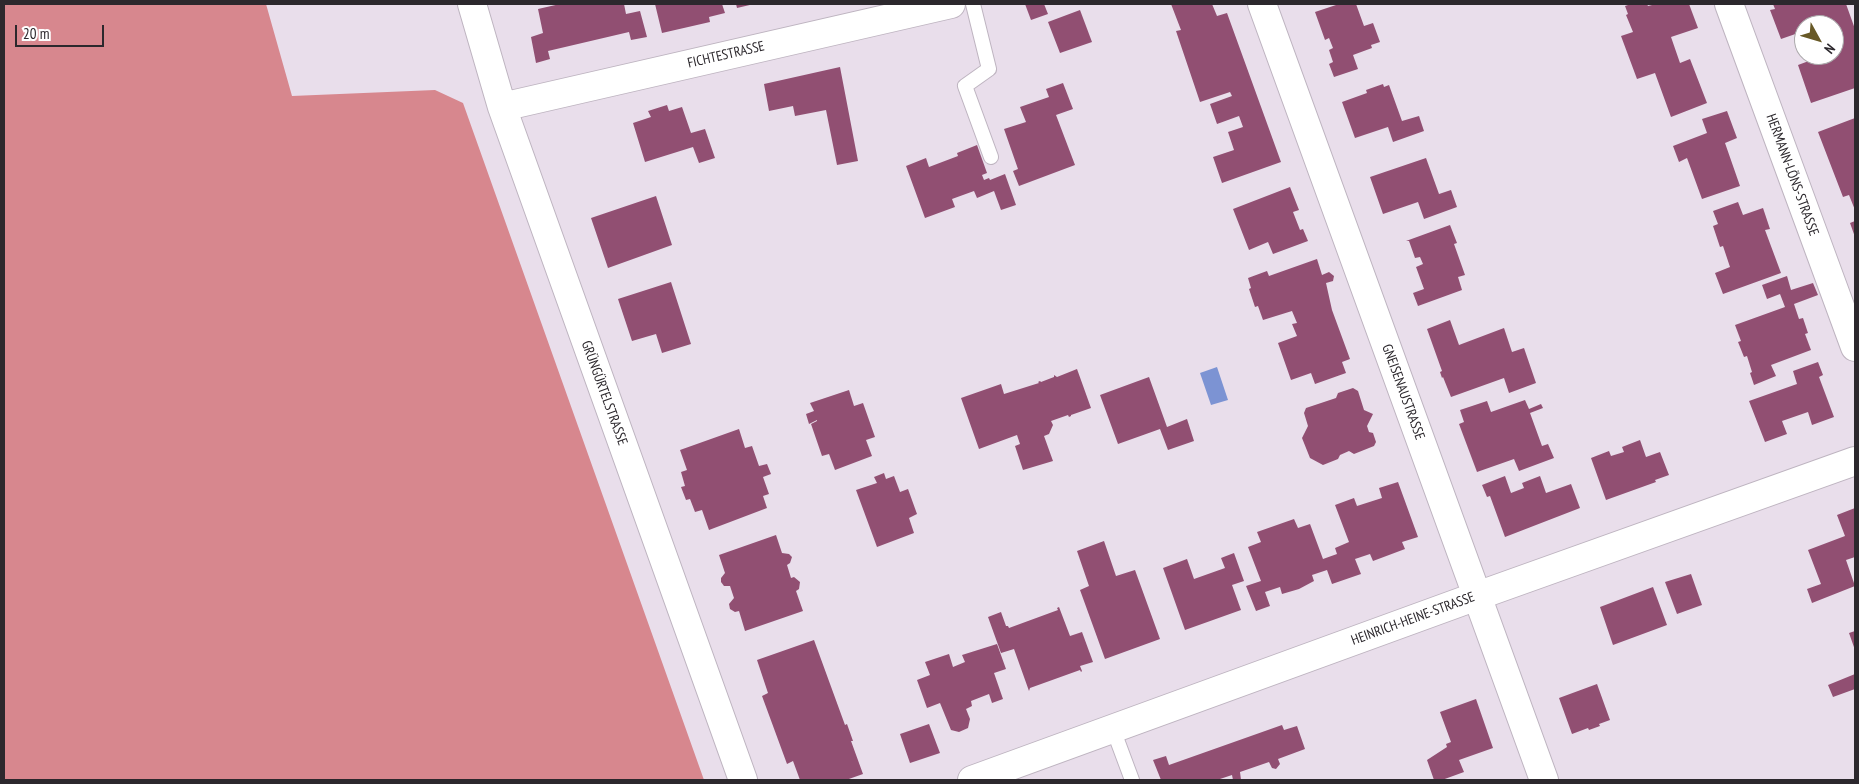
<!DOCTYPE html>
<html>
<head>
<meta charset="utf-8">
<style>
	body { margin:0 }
	#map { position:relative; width:1859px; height:784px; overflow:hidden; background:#e9deeb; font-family:"PT Sans Narrow",sans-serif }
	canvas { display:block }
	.frame { position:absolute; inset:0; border:5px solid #2c282d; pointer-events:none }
	.north { position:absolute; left:1794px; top:15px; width:50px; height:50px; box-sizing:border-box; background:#fff; border:1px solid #aba9ab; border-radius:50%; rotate:129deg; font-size:14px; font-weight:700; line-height:20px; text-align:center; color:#2c282d }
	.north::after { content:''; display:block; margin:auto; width:18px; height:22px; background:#685927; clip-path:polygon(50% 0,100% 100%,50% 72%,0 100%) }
	.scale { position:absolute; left:15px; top:25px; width:89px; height:22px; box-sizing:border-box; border:2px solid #2c282d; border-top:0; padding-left:6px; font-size:15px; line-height:18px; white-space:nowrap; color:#2c282d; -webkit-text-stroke:4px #fff; paint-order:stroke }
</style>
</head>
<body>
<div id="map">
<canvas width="1859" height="784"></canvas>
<div class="frame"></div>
<div class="north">N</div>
<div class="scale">20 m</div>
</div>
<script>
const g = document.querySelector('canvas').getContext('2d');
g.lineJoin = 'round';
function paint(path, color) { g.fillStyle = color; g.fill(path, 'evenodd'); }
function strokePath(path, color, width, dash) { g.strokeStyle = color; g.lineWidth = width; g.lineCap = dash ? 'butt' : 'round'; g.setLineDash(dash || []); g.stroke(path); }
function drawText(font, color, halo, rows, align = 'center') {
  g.font = font + ' "PT Sans Narrow",sans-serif'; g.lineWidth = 5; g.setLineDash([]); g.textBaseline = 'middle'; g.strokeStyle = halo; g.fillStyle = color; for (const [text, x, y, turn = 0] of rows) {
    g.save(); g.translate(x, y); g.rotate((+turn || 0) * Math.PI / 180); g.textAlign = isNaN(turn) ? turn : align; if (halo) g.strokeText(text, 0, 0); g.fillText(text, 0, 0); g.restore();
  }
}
paint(new Path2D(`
	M4,4h262l26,92 143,-6 28,13 241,677h-700z`), '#d7878e');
paint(new Path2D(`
	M1217,367l11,33 -17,5 -11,-32z`), '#7c93d3');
paint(new Path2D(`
	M560,4h64l2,10 14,-3 7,26 -16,3 -2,-8 -81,19 2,8 -14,4 -5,-26 12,-4 -5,-24z
	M655,4h67l3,9 -16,4 1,5 -48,11z
	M736,4h18l-17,4z
	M1025,4h19l4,10 -17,6z
	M1171,4h41l5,12 10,-3 54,149 -59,21 -9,-26 21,-7 -6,-18 15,-5 -4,-11 -22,8 -7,-20 22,-8 -2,-4 -30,10 -24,-71 5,-1z
	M1339,4h17l8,22 9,-3 7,19 -9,3 1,3 -19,7 5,14 -24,8 -5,-13 4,-2 -4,-12 4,-2 -4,-10 -4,2 -10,-28z
	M1631,4h16l1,2 8,-2h33l9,24 -27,9 9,26 10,-4 17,44 -36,14 -16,-44 -18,6 -16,-43 12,-4 -7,-17 2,-1 -3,-8z
	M1773,4h73l9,25v59l-44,15 -13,-38 27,-10h9v-3l3,-2 -3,-9v-16h-7l-1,-2 -5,2h-17v6l-23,8 -11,-29 5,-1z
	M1080,10l12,32 -32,11 -12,-31z
	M840,67l18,94 -21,4 -11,-55 -31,6 -2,-10 -24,5 -5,-27z
	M1063,83l10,26 -17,6 19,50 -56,21 -6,-15 5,-2 -14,-40 22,-7 -6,-15 29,-10 -3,-8z
	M1383,84l1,3 5,-2 13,36 17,-5 5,15 -31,11 -5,-15 -33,11 -13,-36 25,-9 -1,-3z
	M667,105l2,6 13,-4 9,26 14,-4 10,29 -16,5 -6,-16 -48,15 -12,-39 18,-6 -3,-6z
	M1727,111l10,27 -12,5 15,43 -38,13 -15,-41 -8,4 -6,-16 34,-13 -5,-14z
	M1855,118v92l-6,-15 -6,2 -25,-65z
	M977,145l10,28 -5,2 2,5 5,-2 1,2 15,-6 11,31 -15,5 -7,-19 -17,7 -3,-7 -22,8 3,8 -30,11 -19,-52 20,-8 3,9 29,-11 -1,-3z
	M1426,158l13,36 12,-4 6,17 -33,12 -6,-17 -35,12 -13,-37z
	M1290,187l9,23 -6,2 7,18 3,-1 5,12 -35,13 -5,-12 -19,8 -16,-41z
	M656,196l16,49 -64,23 -17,-50z
	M1738,202l5,13 20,-7 7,21 -5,1 16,43 -58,21 -8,-21 15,-6 -7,-21 -3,1 -7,-21 5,-2 -5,-13z
	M1855,221v16l-5,-14z
	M1450,225l7,18 -3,1 11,31 -7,2 4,13 -44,16 -5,-13 11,-4 -8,-22 7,-3 -3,-7 -5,1 -6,-17h-3z
	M1317,259l5,16 7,-3 5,4 -1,5 -7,2 6,27 18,49 -8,3 4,11 -31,11 -4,-11 -20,7 -13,-37 19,-7 -5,-12 5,-1 -5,-12 -29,9 -5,-14 -3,1 -6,-18 2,-1 -3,-10 19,-7 2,5z
	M1787,276l4,14 22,-7 5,12 -24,9 5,15 4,-1 5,15 -3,1 6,16 -40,15 5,11 -22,9 -4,-12 2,-1 -5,-16 -3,1 -6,-15 3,-1 -6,-16 50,-18 -5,-13 -13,5 -5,-14z
	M671,282l20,62 -29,9 -6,-19 -24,7 -14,-42z
	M1450,320l9,25 45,-17 8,24 12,-4 12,35 -27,10 -5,-15 -53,19 -8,-20 -1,1 -2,-6 2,-1 -15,-42z
	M1818,362l5,13 -4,2 15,40 -22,8 -4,-13 -26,9 5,13 -22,8 -16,-41 48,-17 -4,-13z
	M1077,369l14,39 -20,7v1l-2,1 -1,-2 -17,6 2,4 -4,9 -5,2 9,25 -30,9 -8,-24 5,-2 -3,-9 -38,14 -18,-51 40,-14 3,10 35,-11 -1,-1 2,-1 1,1 13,-5v-2l3,2z
	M1149,377l18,50 20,-8 7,22 -26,9 -8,-21 -42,15 -18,-49z
	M1353,388l5,3 6,19 9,4 -6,12 2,6 4,1 3,9 -2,4 -20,8 -5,-3 -9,4 -2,4 -15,6 -13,-7 -8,-20 6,-12 -4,-13 2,-5 30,-10 2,-5z
	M849,390l5,16 9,-3 12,34 -9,3 6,16 -37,14 -6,-16 -7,2 -11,-32 6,-3v-1l-8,4 -3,-10 8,-3 -4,-8z
	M1525,400l4,9 12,-5 2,4 -13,5 12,33 6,-2 6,14 -35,13 -5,-12 -37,13 -18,-48 5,-2 -4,-12 27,-9 4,11z
	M739,429l6,19 7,-2 7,20 8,-2 4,10 -8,3 6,17 -6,2 4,12 -58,22 -7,-20 -7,2 -5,-13 -4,1 -5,-13 4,-1 -4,-14 6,-2 -7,-20z
	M1640,440l6,17 14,-5 9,23 -14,5 1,2 -50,18 -15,-42 18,-7 2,5 13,-4 -2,-5z
	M884,473l2,6 8,-3 6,16 8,-3 9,25 -8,4 5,15 -37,14 -21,-57 21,-7 -3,-6z
	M1505,476l6,17 13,-5 -2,-5 18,-7 6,17 25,-9 9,24 -75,29 -15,-41 -3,1 -5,-12z
	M1398,482l20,55 -16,5 3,7 -32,12 -3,-7 -15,5 6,15 -29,10 -5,-14 -15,5 2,6 -15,8 -17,5 -2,-7 -15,5 5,14 -14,5 -10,-25 15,-5 -13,-34 13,-5 -4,-10 37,-13 4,9 12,-4 13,35 14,-5 -2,-6 14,-6 -14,-37 19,-7 3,8 25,-8 -3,-10z
	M1855,508v49l-9,3 9,26 -43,17 -5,-14 14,-5 -13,-34 37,-14 -8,-21z
	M776,535l6,18 7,1 3,3 -2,6 -3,2 4,13 3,-1 6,5 -1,7 -3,2 7,20 -58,20 -6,-20 -4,1 -5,-3 -1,-5 5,-6 -4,-12h-6l-3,-4v-4l4,-5 -6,-18z
	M1104,541l12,35 19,-6 25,69 -55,20 -25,-69 9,-4 -12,-35z
	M1234,553l10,28 -12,4 9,25 -56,20 -22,-62 24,-9 7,20 31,-11 -4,-10z
	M1691,574l11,31 -25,9 -12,-32z
	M1653,587l14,38 -54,20 -13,-38z
	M1059,607l11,29 12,-4 11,30 -13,4 2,5 -1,1 -1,-2 -50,18 -1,3 -15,-42 -13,4 -13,-36 13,-5 5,14h2l1,2 49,-18 -1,-2z
	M1855,631v19l-6,-17z
	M814,640l31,85 2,-1 6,17h-2l12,33 -17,6h-46l-7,-19 -6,3 -25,-68 6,-3 -11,-33z
	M997,644l9,25 -12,4 9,26 -11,4 -3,-9 -18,7 1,5 -6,3 4,10 -2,9 -9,4 -8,-2 -11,-27 -13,5 -10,-28 13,-5 -5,-13 24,-8 4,13 12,-5 -3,-7z
	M1855,674v15l-22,8 -5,-12z
	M1597,684l13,36 -11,4 1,2 -11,4 -1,-2 -16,6 -13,-36z
	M1476,699l17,49 -34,12 5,12 -22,8h-8l-7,-20 20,-13 -1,-3 5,-2 -11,-30z
	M929,724l11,29 -30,10 -10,-29z
	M1282,725l2,5 13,-4 8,23 -27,10 2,5 -4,5 -4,-1 -3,-6 -29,10 1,8h-8l-1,-5 -15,5h-56l-8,-20 13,-4 3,9z`), '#914f72');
const lane = new Path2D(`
	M973,4l16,65 -24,17 26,71
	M1113,729l19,51`);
const street = new Path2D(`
	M472,4l30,103 241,673
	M1262,4l282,776
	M1729,4l126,343
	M502,107l449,-103
	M972,780l505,-184 378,-135`);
strokePath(lane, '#beb4c0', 16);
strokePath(street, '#beb4c0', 30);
strokePath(lane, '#fff', 14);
strokePath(street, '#fff', 28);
drawText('14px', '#2c282d', '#fff', [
	["FICHTESTRASSE",726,55,-13],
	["HERMANN-LÖNS-STRASSE",1792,175,70],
	["GNEISENAUSTRASSE",1403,392,70],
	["GRÜNGÜRTELSTRASSE",604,393,70],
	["HEINRICH-HEINE-STRASSE",1413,619,-20]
]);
</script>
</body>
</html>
